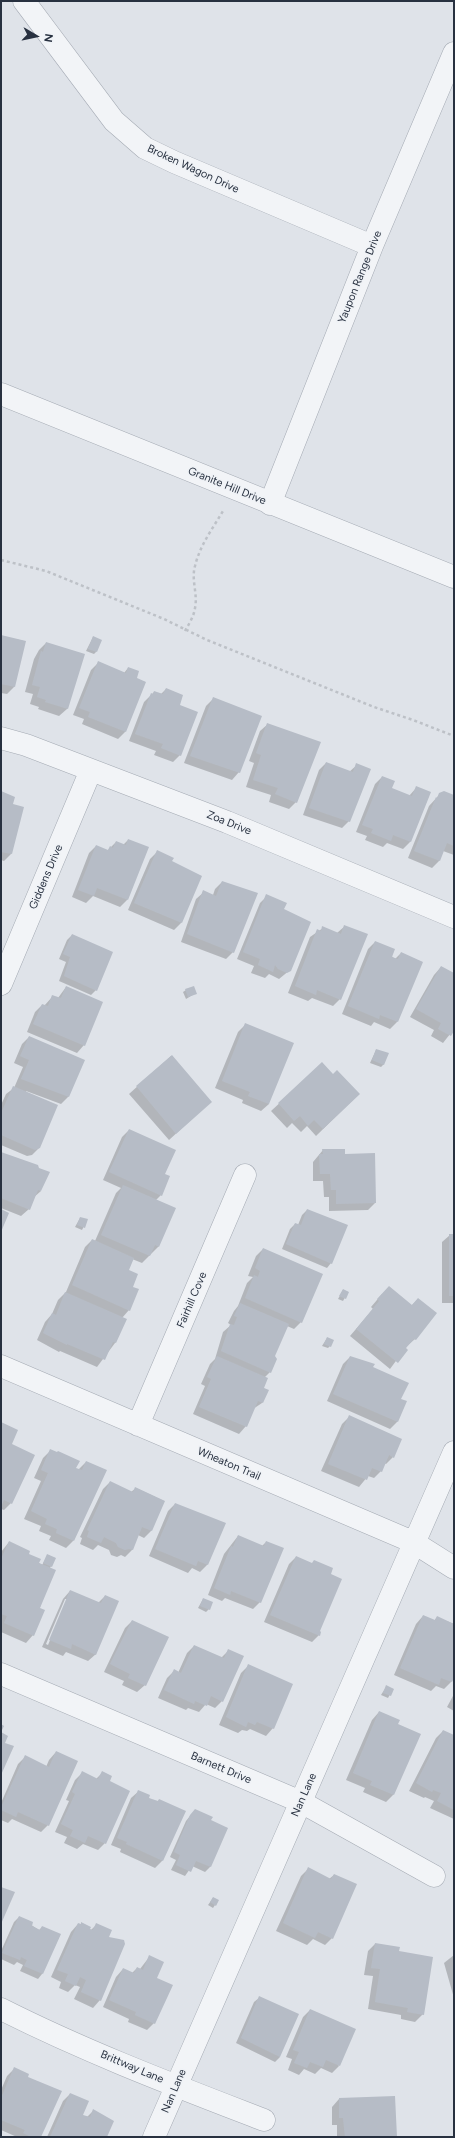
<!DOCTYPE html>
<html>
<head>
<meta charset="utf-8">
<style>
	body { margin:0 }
	#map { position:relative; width:455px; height:2138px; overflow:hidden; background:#dfe3e9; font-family:Figtree,sans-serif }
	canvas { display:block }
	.frame { position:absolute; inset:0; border:2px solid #283140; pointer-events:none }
	.north { position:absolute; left:16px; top:16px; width:40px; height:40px; -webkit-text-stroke:3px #eff2f6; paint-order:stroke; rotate:99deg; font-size:11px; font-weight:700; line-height:16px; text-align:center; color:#283140 }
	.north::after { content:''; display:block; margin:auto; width:14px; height:18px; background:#283140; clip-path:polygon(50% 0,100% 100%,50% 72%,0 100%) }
</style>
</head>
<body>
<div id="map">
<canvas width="455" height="2138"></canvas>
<div class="frame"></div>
<div class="north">N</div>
</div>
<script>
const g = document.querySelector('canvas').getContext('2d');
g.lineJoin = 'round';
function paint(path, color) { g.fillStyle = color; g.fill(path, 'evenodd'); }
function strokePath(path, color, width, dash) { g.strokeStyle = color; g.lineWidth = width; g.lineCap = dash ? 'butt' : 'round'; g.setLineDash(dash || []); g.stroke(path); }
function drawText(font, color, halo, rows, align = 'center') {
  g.font = font + ' Figtree,sans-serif'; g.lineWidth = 3; g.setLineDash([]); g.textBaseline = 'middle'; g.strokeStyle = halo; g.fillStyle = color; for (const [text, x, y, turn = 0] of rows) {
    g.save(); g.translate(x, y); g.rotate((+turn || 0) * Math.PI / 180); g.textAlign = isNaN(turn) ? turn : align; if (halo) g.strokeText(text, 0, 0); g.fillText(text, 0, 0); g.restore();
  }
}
paint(new Path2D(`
	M1,636l23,5 -10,46 -7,7 -6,-1z
	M93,637l3,15 -2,2 -8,-3z
	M46,643l38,12 -17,54 -8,7 -21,-7 1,-2 -9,-3 3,-10 -8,-2 9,-33 5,-9z
	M98,663l26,10 4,-5 7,10 10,4 -20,50 -7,7 -36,-15 2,-5 -11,-4 18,-45z
	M166,689l12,17 2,49 -7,7 -19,-7 2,-4 -27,-10 15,-39 10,-10 7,2z
	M214,698l25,74 -7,8 -48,-17 22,-57z
	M268,724l28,78 -7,7 -20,-7 2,-7 -25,-8 8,-24 -5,-2 11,-30z
	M326,763l23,9 8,-7 -8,56 -7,7 -39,-13 16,-45z
	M382,777l9,12 18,7 8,-9 13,6 -20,49 -7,7 -16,-6 -4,4 -18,-7 2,-4 -11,-4 19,-48z
	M1,793l10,12 12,3 -12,46 -7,7 -3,-1z
	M440,794l14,2v59l-11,-4 -4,10 -7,7 -24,-10 21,-52z
	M128,840l20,8 -21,52 -7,7 -27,-11 -7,7 -14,-6 17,-44 7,-7 11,5 9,-9 7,3z
	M157,852l14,10 30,14 -20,47 -7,7 -46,-20 22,-51z
	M222,882l11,70 -7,7 -45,-17 15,-43 8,-7 9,3 2,-6z
	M267,896l16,14 7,60 -11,9 -10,-5 -4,4 -14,-5 3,-7 -17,-7 23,-56z
	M345,926l-5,73 -7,7 -21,-8 -4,3 -20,-8 22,-56 13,-9 14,5z
	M72,935l24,55 -5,5 -32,-14 7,-19 -7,-3 8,-19z
	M375,942l20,17 6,-6 21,9 -25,60 -7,7 -16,-7 -3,4 -29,-12 26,-65z
	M441,967l13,8v54l-11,14 -12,-7 3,-6 -24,-13 24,-42z
	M66,987l18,58 -7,8 -50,-21 8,-20 7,-7 2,1 9,-10 5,2z
	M186,990l10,3 -10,6 -3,-7z
	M246,1024l23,80 -8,7 -19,-8 1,-3 -28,-12 23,-56z
	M29,1037l54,24 -15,36 -7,7 -35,-13 14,56 -8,8 -5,1 -26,-11v-40l5,-11 8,-6 9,-21 -9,-4 8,-19z
	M376,1050l8,14 -3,3 -11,-4z
	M171,1056l32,53 -34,31 -40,-46z
	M322,1064l11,12 26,18 -43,42 -9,-10 -6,6 -9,-9 -5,5 -16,-17z
	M129,1130l35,44 -3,21 -6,6 19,9 -16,37 -16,16 -10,-4 -4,11 3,17 -2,23 -7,8 -7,25 -18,24 -37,-16 -1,1 -22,-12 8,-18 7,-8 6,-14 8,-8 19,-45 7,-7 3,1 21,-48 5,-5 -18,-8 19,-43z
	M323,1150l21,5 31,48 -7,7 -39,1v-14h-5l-1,-16h-10v-19z
	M1,1153l40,38 -8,7 -4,11 -8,7 -20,-8z
	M307,1210l24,53 -4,5 -45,-19 8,-20 5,-5 3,1 4,-10z
	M80,1218l7,2 -5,10 -7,-3z
	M450,1235h4v68h-12v-61z
	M263,1249l38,73 -7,7 -7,-3 -13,30 -4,16 -6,6 -1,10 4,2 -5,13 -9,6 -7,17 -7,8 -46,-20 12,-28 -4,-2 9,-20 5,-5 8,-27 8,-7 -3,-2 6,-12 4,-5 9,-23 6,-6 -5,-1 8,-20z
	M343,1290l5,2 -5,9 -5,-2z
	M382,1294l29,12 7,-7 -3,40 -8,7 -17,23 -40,-33 23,-27 -2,-2z
	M327,1338l3,8 -2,2 -6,-2z
	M350,1357l22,11 28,31 5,3 -8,20 -7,7 -63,-28 16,-37z
	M349,1417l44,40 -7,7 -2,-1 -3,8 -7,7 -6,-2 -9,11 -38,-16 21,-47z
	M1,1423l10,22v58l-7,7 -3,-1z
	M50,1451l28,19 8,-8 -13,79 -7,7 -17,-8 2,-4 -12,-5 2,-5 -17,-7 17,-38 -7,-3 9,-20z
	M110,1482l21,10 5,-4 28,13 -13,30 -7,7 -6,-3 -6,15 -7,7 -4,-2 -4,2 -6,-2 -2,-5 -11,-5 -5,5 -13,-6 2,-6 -2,-1 23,-48z
	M175,1504l49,19 -17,42 -7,7 -8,-4 -4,5 -39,-17 19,-45z
	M238,1536l24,10 4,-4 -6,60 -7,7 -28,-11 -3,3 -14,-6 16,-41z
	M9,1542l33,23 6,-10 7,3 -5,10 -17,67 -7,8 -25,-11v-80z
	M296,1557l33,17 -10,61 -7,7 -48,-20 25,-58z
	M70,1591l28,12 7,-7 -9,58 -8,7 -22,-9 -3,4 -21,-9 21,-48zM65,1599h2l-19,46 -2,-1z
	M203,1599l6,10 -3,3 -8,-4z
	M423,1616l11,5 3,-4 17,7v51l-3,7 -7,7 -8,-3 -5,5 -37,-16 22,-51z
	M132,1621l13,64 -8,7 -15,-7 2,-4 -20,-9 21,-44z
	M194,1646l27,12 8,-8 -7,51 -7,7 -9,-4 -7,8 -11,-4 -2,2 -28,-12 9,-20 7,-7 4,2 9,-20z
	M248,1666l25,62 -7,8 -16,-7 -3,2 -5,-1 -4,3 -19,-8 22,-52z
	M386,1687l7,2 -5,9 -7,-3z
	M454,1694v17l-7,-4z
	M379,1712l18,13 22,10 -26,60 -7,7 -23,-10 2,-4 -19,-8 26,-60z
	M443,1731l11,5v83l-24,-11 4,-7 -9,-4 -1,1 -15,-7 27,-53z
	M56,1752l-8,73 -7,7 -29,-13 -4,4 -7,-3v-17l17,-39 7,-7 21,10 3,-7z
	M82,1773l14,6 6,-6 6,9 -3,61 -7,7 -15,-6 -6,5 -13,-6 3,-6 -12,-5 14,-31 -3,-1 9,-20z
	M139,1791l9,7 9,4 2,-2 25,11 -22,50 -7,7 -35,-16 1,-3 -10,-4 20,-47z
	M190,1816l37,12 -17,39 -5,5 -13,-6 -7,10 -14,-6 5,-10 -6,-3 16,-36z
	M308,1869l21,10 5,-4 -2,63 -7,7 -12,-6 -6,6 -31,-14 25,-55z
	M213,1898l2,7 -2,3 -5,-3z
	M19,1917l20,13 3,-3 18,8 -18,39 -4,5 -18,-8 3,-6 -6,-3 -3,3 -13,-6v-8l13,-29z
	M78,1924l13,6 6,-6 11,13 -8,63 -7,8 -19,-9 6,-12 -5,-2 -7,7 -9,-4 2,-6 -10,-5 20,-45z
	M375,1944l23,8 25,62 -8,8 -14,-3v-4l-33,-6 5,-33 -9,-1 4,-24z
	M454,1955v43l-10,-35z
	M150,1956l5,22 -1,45 -7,7 -19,-8 1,-3 -26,-12 13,-30 7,-8 9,4 5,-5 3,1z
	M259,1998l21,59 -5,5 -39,-19 18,-41z
	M310,2010l29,56 -7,7 -11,-5 -6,6 -11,-5 -5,6 -11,-5 4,-11 -6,-2 17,-40z
	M14,2069l26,68h-23l-16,-7v-40l6,-14z
	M70,2094l12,21 5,2 6,-6 13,26h-59l16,-36z
	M339,2099l57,38h-59v-12h-5v-18z`), '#0003');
paint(new Path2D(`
	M1,635l25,6 -11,46 -14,-3z
	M93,636l9,4 -5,12 -9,-3z
	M46,642l39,12 -17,55 -23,-7 1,-2 -9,-3 3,-10 -8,-2 9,-34 2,1z
	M98,661l28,12 2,-6 11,4 -2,7 9,4 -20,50 -38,-15 2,-5 -11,-4z
	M166,688l17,7 -3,10 18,7 -17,44 -20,-8 2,-4 -28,-10 16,-41 2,1 1,-3 9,3z
	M213,697l49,19 -22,57 -50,-17z
	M267,723l54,19 -24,61 -22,-9 3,-6 -25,-8 8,-25 -5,-2z
	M326,762l27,10 3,-9 15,6 -21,53 -41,-14z
	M382,776l13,5 -3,7 20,8 4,-10 15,6 -20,50 -18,-7 -2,6 -20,-8 2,-4 -11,-4z
	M1,791l14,6 -2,7 11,3 -12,47 -11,-2z
	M444,791l10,4v51l-7,-3 -7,18 -26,-10 22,-54 1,1 2,-5z
	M128,839l21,8 -21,53 -31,-12 -3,8 -16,-6 18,-45 12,5 2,-4 3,2 3,-7 10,4z
	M157,850l17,8 -2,3 30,15 -20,47 -48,-20z
	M222,881l36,12 -24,60 -47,-19 16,-44 13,6z
	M266,894l21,9 -3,6 27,13 -20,49 -4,2 -9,-4 -3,-4 -2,7 -15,-7 2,-6 -17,-7z
	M344,925l24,9 -27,66 -24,-10 -1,5 -21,-9 22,-57 4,2 1,-5 19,8z
	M72,934l41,18 -16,39 -33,-15 6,-19 -7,-3z
	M375,941l20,8 -3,8 6,2 3,-7 22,10 -25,60 -18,-7 -1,4 -31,-13z
	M441,966l13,7v58l-3,5 -13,-7 3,-6 -25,-14z
	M66,986l37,16 -18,44 -52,-22 9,-20 6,2 4,-11 9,3z
	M194,986l3,8 -9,3 -3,-8z
	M245,1023l49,20 -25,61 -21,-8 2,-4 -28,-11z
	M29,1036l56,24 -16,37 -48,-18 8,-19 -9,-4z
	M376,1049l13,4 -5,12 -12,-5z
	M172,1055l40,47 -36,32 -40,-48z
	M322,1062l11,12 4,-4 23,24 -37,35 -9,-9 -6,6 -8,-10 -6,5 -16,-18z
	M13,1086l45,19 -18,43 -5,2 -34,-15v-22z
	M129,1129l47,21 -11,24 5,2 -8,20 -53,-24z
	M322,1149h23v5l30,-1 1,50 -40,1v-14h-5l-1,-16h-10l-1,-20h4z
	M1,1152l37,13 1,3 11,4 -9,19 -3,-1 -8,20 -29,-12z
	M123,1185l53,23 -17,39 -4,-2 -5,11 -49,-21z
	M1,1209l8,4 -8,19z
	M307,1209l41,16 -16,39 -46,-20 9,-21 6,2z
	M80,1217l8,2 -3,9 -8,-3z
	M449,1234h5v62h-5z
	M92,1239l42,19 -5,12 9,4 -5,13 6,2 -9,22 -58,-26z
	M263,1248l60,26 -21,49 -57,-25 9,-23 4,2 2,-6 -5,-3z
	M389,1286l23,19 6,-7 19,15 -21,27 -2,-1 -8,9 2,2 -10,13 -42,-34 23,-28 -2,-2z
	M343,1289l6,3 -3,7 -7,-3z
	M65,1292l62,27 -11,24 -3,-1 -8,18 -38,-16v1l-24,-12 9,-20 4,2z
	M240,1303l49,21 -14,32 2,3 -6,14 -50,-22 9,-27 4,1 3,-8 -3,-1z
	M327,1337l7,3 -3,7 -7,-3z
	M217,1356l51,22 -4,10 5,2 -6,13 -5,-2 -11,26 -48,-20 12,-28 -4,-2z
	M350,1356l25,8 -2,3 36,16 -8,16 6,2 -9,21 -65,-28z
	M349,1415l53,24 -8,19 -5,-3 -7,17 -10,-4 -5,12 -39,-16z
	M1,1422l17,8 -6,14 23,11 -23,49 -8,-4 -3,7z
	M50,1449l7,3 1,-1 22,10 -4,7 6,2 4,-9 21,9 -33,71 -18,-8 1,-4 -12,-5 2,-5 -16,-8 17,-38 -7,-3z
	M110,1481l23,11 2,-5 30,14 -13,30 -10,-4 -9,23 -4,-1 -4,1 -7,-3 -2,-4 -12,-6 -3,6 -14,-6 2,-6 -2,-1z
	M175,1503l51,20 -18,42 -10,-4 -2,5 -41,-17z
	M238,1535l26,11 2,-5 18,7 -23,55 -30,-12 -1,4 -16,-7 17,-42 2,1z
	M9,1541l21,10 -1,3 12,5 -2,4 17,7 -16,38 5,2 -11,26 -30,-13 3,-7 -6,-2v-55z
	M47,1554l9,4 -4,9 -9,-4z
	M296,1556l16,7 2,-3 19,8 -2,6 11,5 -22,52 1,1 -1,4 -50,-21z
	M70,1590l31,13 4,-8 14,6 -23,54 -24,-11 -1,5 -22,-9z
	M203,1598l10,4 -3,8 -10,-4z
	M423,1615l12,5 2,-4 17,8v54l-2,4 -11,-4 -2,7 -39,-17z
	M132,1620l37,17 -23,49 -18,-8 2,-4 -20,-10z
	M194,1645l30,13 4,-9 16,7 -21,46 -12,-6 -4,10 -12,-5 -1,3 -30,-14 10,-21 7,4z
	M248,1664l45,20 -19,45 -17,-7 -2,3 -7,-3 -2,5 -20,-10z
	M386,1685l8,4 -3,7 -8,-3z
	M379,1711l21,9 -2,4 23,10 -27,61 -24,-10 2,-4 -19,-8z
	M1,1724l3,2 -3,6 7,4 -3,7 9,3 -13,29z
	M443,1730l11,5v75l-17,-9 4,-8 -8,-3 -1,2 -16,-9z
	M56,1751l22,10 -29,65 -31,-14 -2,5 -15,-7 1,-5 23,-50 24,12z
	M82,1771l16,8 4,-8 10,5 -2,5 20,10 -24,53 -18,-8 -3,7 -15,-7 3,-6 -12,-6 14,-30 -3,-2z
	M138,1790l12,5 -1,3 9,3 1,-2 27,12 -23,50 -37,-17 1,-2 -10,-4z
	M195,1809l18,8 -2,3 17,8 -17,39 -15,-6 -5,11 -15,-7 4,-10 -6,-3 16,-37z
	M308,1867l23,12 3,-5 23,10 -24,55 -15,-7 -3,6 -32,-15z
	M1,1887l14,5 -14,32z
	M213,1897l6,3 -3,6 -6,-4z
	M19,1916l14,6 -1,4 8,4 2,-4 19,8 -18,40 -19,-8 3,-6 -6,-3 -1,3 -18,-7z
	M81,1922l10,5 -1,2 3,1 3,-7 16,7 -3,7 15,3 1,4 -24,57 -20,-9 5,-12 -6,-3 -4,9 -11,-5 3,-7 -11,-4 21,-47 3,1z
	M375,1943l25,4 -1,4 34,6 -9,58 -17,-3 1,-4 -33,-6 5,-33 -9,-1z
	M149,1955l15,7 -7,16 16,7 -18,39 -20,-9 1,-3 -27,-12 14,-32 11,5 3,-6 6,3z
	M259,1996l40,18 -19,43 -39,-19z
	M310,2009l46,20 -16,37 -14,-6 -3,7 -13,-5 -3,6 -13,-5 5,-11 -6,-2z
	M14,2067l15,7 -1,3 34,14 -21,46h-10l-8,-4 2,-3 -24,-10v-22z
	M70,2093l19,8 -6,14 7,2 3,-8 21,12 -7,16h-57z
	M395,2096l2,41h-52l-2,-19h-4v-20z`), '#b6bcc6');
const minor = new Path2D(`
	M24,1l90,120 31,27 29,14 198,84
	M1,394l453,183
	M270,504l102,-258 82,-193
	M1,738l25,7 201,77 227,95
	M1,984l90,-214
	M1,1366l412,176 41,26
	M138,1425l107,-250
	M1,1674l300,128 133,74
	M1,2009c85,43 175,77 263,111
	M154,2137l300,-685`);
strokePath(minor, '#a4aab3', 23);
strokePath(new Path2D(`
	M1,560l45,11 118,48 43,21 167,67 39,13 41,16
	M185,631c4,-7 9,-15 10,-23 3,-14 -4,-28 0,-42 5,-21 18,-38 28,-55`), '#bdc1c7', 2.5, [3, 3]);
strokePath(minor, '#f2f4f7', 22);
drawText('11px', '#283140', '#eff2f6', [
	["Broken Wagon Drive",193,169,25],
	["Yaupon Range Drive",360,277,-68],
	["Granite Hill Drive",227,486,22],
	["Zoa Drive",229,823,22],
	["Giddens Drive",46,877,-67],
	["Fairhill Cove",192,1300,-67],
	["Wheaton Trail",229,1464,23],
	["Barnett Drive",221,1768,23],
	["Nan Lane",304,1795,-66],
	["Brittway Lane",132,2067,23],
	["Nan Lane",174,2091,-67]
]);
</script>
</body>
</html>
